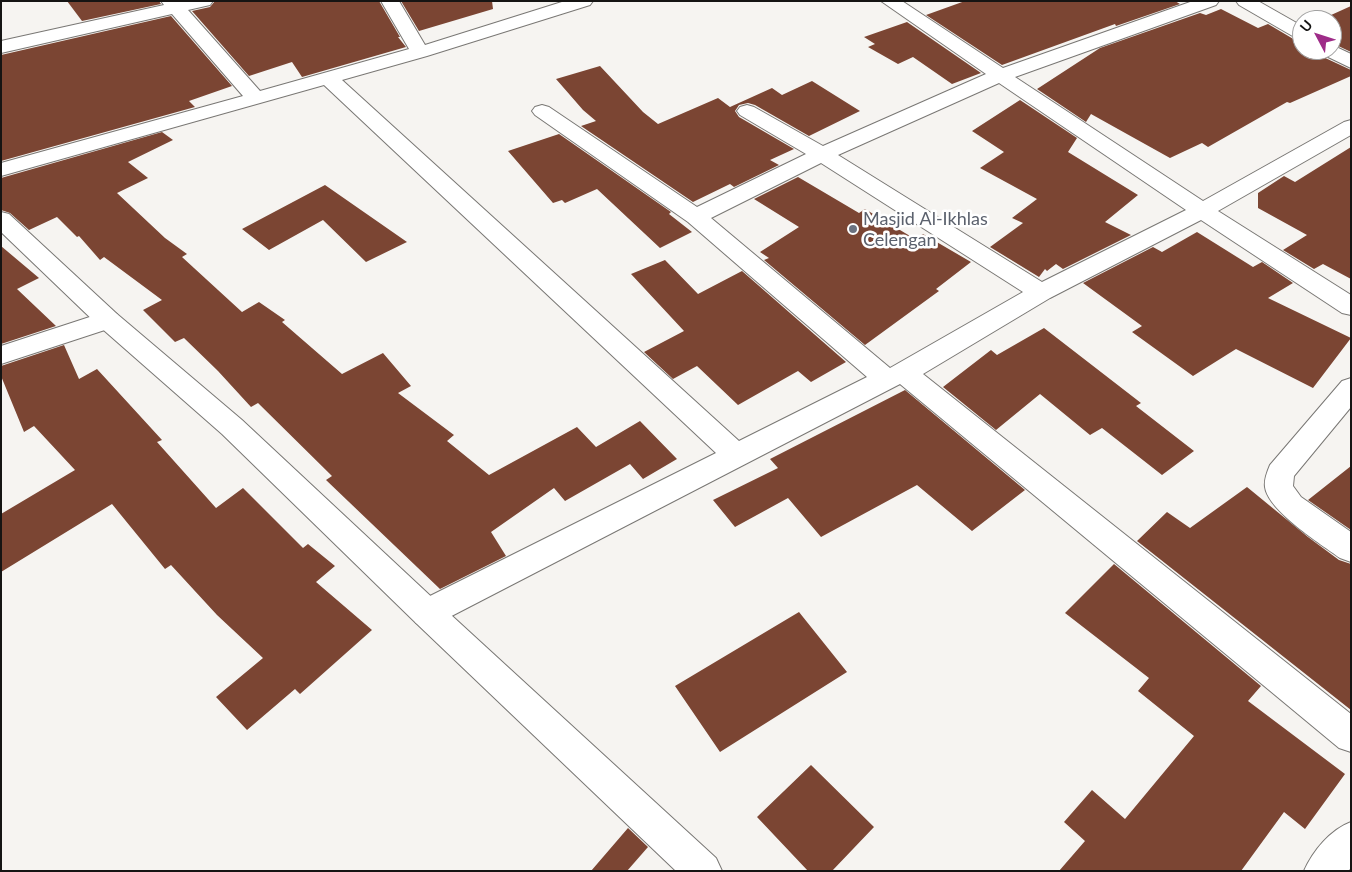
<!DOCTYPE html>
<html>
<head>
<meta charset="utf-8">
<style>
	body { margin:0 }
	#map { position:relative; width:1352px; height:872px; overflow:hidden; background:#f6f4f1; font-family:Lato,sans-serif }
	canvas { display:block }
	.frame { position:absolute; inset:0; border:2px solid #151413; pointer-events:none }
	.north { position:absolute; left:1292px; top:10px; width:50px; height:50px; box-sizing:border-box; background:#fff; border:1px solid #a1a1a1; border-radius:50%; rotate:310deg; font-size:14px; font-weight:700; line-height:20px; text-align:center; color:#151413 }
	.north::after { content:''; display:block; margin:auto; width:18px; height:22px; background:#9e2c88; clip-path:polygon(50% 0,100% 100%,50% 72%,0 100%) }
</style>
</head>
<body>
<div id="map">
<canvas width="1352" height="872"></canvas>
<div class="frame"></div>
<div class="north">U</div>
</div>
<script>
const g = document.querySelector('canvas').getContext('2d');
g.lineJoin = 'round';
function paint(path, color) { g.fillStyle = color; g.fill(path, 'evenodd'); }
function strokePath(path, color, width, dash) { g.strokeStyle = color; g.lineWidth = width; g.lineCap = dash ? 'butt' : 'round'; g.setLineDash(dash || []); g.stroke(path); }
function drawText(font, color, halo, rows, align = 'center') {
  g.font = font + ' Lato,sans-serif'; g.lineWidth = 5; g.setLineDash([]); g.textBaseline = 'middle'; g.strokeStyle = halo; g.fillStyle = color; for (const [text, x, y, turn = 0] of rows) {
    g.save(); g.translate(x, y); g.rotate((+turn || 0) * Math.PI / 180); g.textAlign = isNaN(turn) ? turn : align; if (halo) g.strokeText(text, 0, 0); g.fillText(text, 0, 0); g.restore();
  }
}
paint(new Path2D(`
	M67,1h92l2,3 -79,17z
	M215,1h164l21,36h-2l8,10 -104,30 -10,-15 -43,14 -57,-65 18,-4z
	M401,1h91l1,8 -74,22z
	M965,1h210l5,3 -64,22 -1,-2 -113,41 -76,-50z
	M1351,6v46l-19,-9v-23h-12z
	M1221,9l37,19 10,-4 27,16 7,1v9h16l3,6 30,14v6l-61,27 -3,-1 -79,45 -6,-4 -32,15 -79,-44 -5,8 -49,-33 63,-41 100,-35 6,2z
	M171,16l61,70 -43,15 6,6 -194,54v-106z
	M907,22l74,51 -29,11 -39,-27 -15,7 -30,-17 7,-3 -11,-7z
	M600,66l43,46 15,12 60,-26 12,9 42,-19 10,7 30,-14 48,30 -51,25 -54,-31 -7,-2 -9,2 -4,6 4,6 55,32 -24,11 9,5 -45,22 -4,-3 -37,18 -112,-76 15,-5 -13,-11 -27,-31z
	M1020,100l57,38 -9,14 70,43 -33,27 26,13 -68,34 -7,-5 -9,7 -2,-2 -6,8 -49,-30 33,-24 -11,-5 25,-19 -57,-31 24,-16 -32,-21z
	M162,132l11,8 -45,22 20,16 -31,15 48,45 22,16 -5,3 60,55 17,-10 26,18 -3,2 60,52 41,-21 28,33 -13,7 56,42 -7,6 42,34 88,-48 19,20 44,-26 37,38 -34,20 -13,-15 -65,37 -11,-13 -63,44 15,24 -66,33 -114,-109 6,-4 -74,-73 -7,4 -33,-36 -34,-33 -9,4 -32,-32 19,-10 -58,-43 -4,3 -21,-24 -2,1 -20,-20 -28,13 -19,-17 -9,-3v-32z
	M559,134l112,78 -2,2 23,18 -32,16 -63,-59 -32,14 -3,-3 -9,3 -45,-52z
	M1351,147v132l-28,-15 -9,5 -31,-19 24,-15 -49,-27v-15l26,-17 11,6z
	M798,177l61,36 6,-4 50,30 8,-5 48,28 -35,27 3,2 -74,54 -101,-85 5,-2 -9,-6 39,-25 -45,-28z
	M325,185l82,57 -41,20 -43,-42 -54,30 -27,-21z
	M1197,232l56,35 9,-5 31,21 -25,15 83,40 -38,50 -77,-39 -43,27 -61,-44 10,-6 -59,-43 70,-36 9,5z
	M1,246l38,32 -22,11 39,37 -55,18z
	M665,260l33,34 44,-23 104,91 -35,20 -13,-11 -60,34 -41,-39 -24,13 -29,-27 40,-21 -53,-57z
	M1044,328l97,75 -5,3 58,45 -32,24 -60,-47 -12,7 -50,-41 -44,36 -53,-43 48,-37 6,5z
	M64,345l15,34 18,-10 65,71 -5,2 59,66 27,-20 60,60 5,-4 27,22 -19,16 56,48 -72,64 -5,-5 -48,41 -31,-33 47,-39 -46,-43 -46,-50 -6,4 -53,-65 -111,68v-58l74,-44 -41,-44 -10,6 -23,-56v-10z
	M905,390l120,100 -53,41 -55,-46 -96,52 -33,-39 -53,29 -22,-27 65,-32 -8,-9z
	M1351,466v64l-43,-30z
	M1247,487l61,50 31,23 12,4v146l-214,-169 30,-29 23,16z
	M1114,564l147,122 -13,15 97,73 -40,55 -21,-17 -43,59h-182l26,-30 -21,-19 28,-32 33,29 69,-83 -56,-45 11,-13 -84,-65z
	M799,612l48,60 -127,80 -45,-66z
	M811,765l63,62 -42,44h-24l-51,-54z
	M628,828l20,19 -21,24h-36z`), '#7b4533');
const minor = new Path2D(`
	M161,1h52l-3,4 -22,5 72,81 149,-42 -28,-48h18l26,44 140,-44h28l-3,4 -163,51 -85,24 397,361 128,-64 -179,-155 -153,-107 -3,-4 3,-4 7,-2 7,2 148,100 109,-53 -66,-39 -3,-4 3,-4 7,-2 7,2 69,39 163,-72 -105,-73h21l101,67 190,-67h26l-3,4 -201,72 188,124 141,-79 7,-2v15l-133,76 133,84v20l-9,-2 -141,-93 -151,78 -127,76 428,340v38l-12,-4 -439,-364 -462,239 -11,4 -11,-4 -5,-10 5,-10 300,-150 -392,-368 -323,91v-13l242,-67 -71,-82 -171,39v-12l163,-36zM999,83l187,127 -144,72 -204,-127zM821,163l202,129 -133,76 -179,-150z
	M1236,1h22l44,25v13l-6,-1 -57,-33z
	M1332,45l19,9v14l-29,-14 -2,-4h12z
	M108,311l9,3 3,6 -3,6 -116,38v-18z
	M1351,378v29l-57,69 -1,10 8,11 50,35v30l-11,-4c-19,-14 -72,-47 -75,-71 -1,-7 2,-15 5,-22l72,-84z
	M1351,822v46l-3,3h-44c9,-20 26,-41 47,-49z`);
const tertiary = new Path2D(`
	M1,212l8,2 108,100 125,106 196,183 278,255 6,13h-46l-260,-248 -194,-189 -123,-108 -98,-94z`);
strokePath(minor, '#797774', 2);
strokePath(tertiary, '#797774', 2);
paint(minor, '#fff');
paint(tertiary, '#fff');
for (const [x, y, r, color] of [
	[853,229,5,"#6b7280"]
]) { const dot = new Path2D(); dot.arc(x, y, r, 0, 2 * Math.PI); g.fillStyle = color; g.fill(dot); strokePath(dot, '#fff', 2); }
drawText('18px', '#5b616d', '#fff', [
	["Masjid Al-Ikhlas",863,219],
	["Celengan",863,240]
], 'left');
</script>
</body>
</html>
